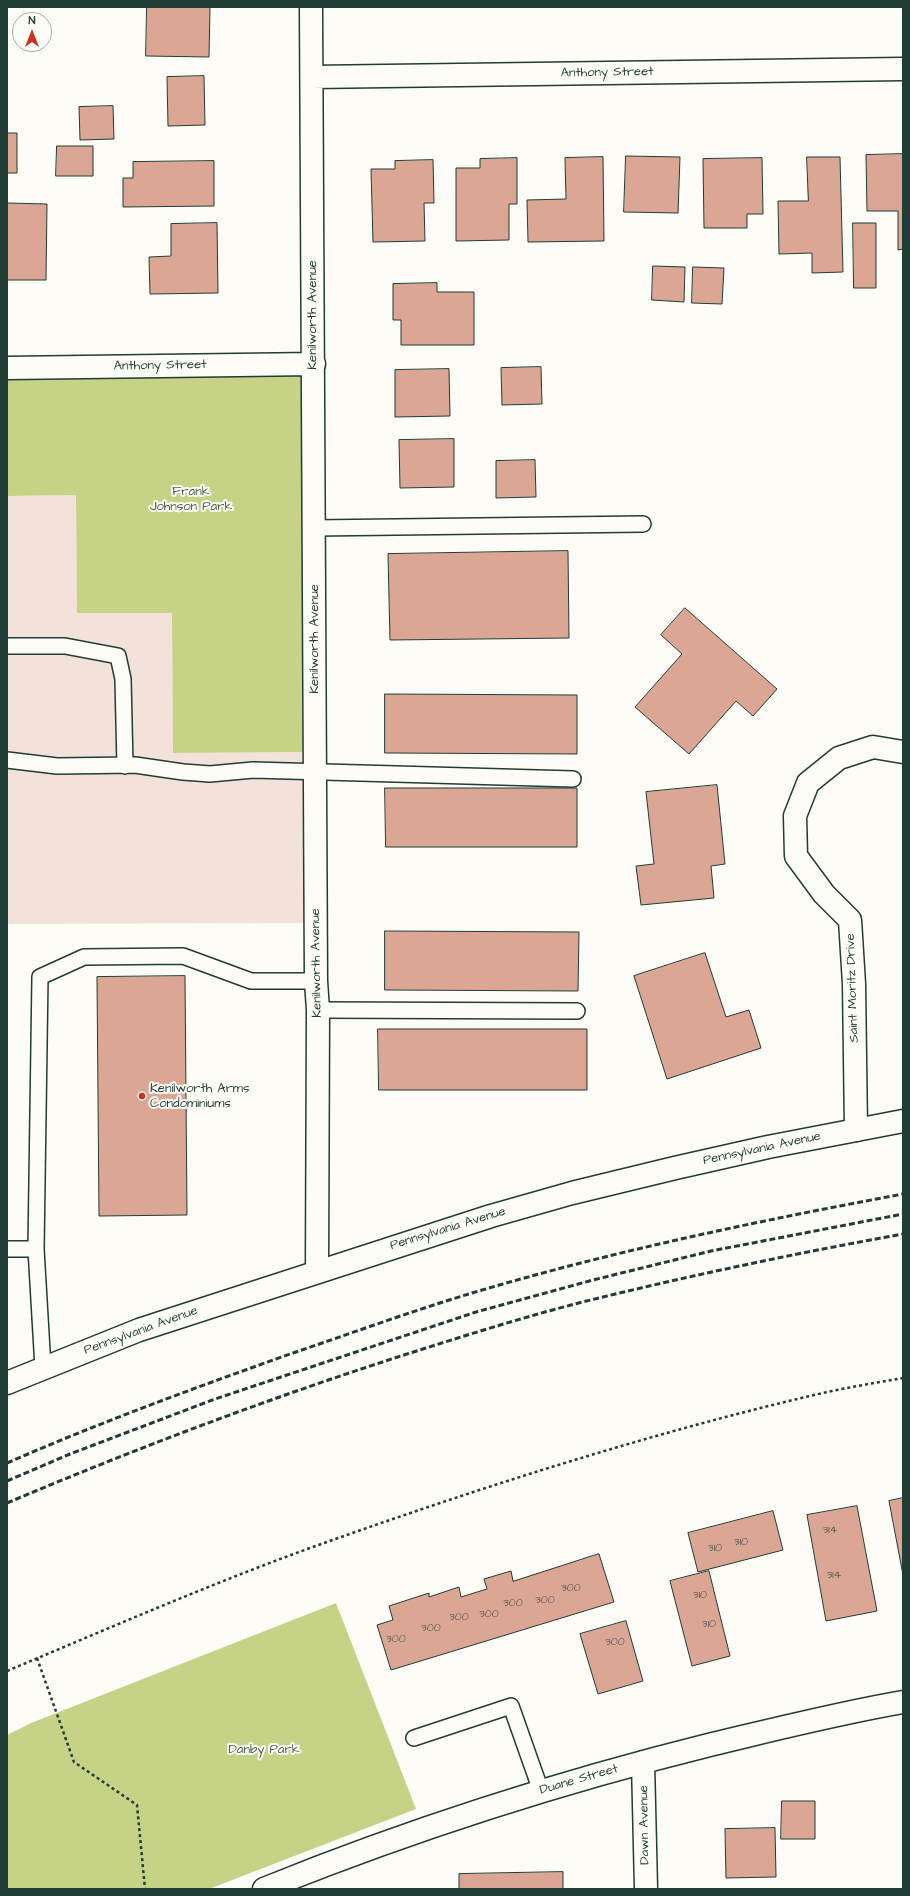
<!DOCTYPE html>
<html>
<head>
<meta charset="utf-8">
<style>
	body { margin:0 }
	#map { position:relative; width:910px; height:1896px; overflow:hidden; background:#fdfcf7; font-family:"Architects Daughter",sans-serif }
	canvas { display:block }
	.frame { position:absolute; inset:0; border:8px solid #1f3d34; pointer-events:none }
	.north { position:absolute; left:12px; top:12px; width:40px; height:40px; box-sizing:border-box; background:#fdfcf7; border:1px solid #a4b0a9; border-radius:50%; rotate:0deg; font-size:11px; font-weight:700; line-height:16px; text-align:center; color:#1f3d34 }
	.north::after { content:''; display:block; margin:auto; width:14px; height:18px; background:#c8321e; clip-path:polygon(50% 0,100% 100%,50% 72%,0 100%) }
</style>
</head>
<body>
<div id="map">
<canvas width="910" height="1896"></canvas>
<div class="frame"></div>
<div class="north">N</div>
</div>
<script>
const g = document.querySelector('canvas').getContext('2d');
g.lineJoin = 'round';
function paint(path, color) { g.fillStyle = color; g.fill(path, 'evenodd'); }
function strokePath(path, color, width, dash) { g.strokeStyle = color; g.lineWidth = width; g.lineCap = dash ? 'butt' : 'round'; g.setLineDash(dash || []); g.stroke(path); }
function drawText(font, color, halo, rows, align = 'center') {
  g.font = font + ' "Architects Daughter",sans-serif'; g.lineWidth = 4; g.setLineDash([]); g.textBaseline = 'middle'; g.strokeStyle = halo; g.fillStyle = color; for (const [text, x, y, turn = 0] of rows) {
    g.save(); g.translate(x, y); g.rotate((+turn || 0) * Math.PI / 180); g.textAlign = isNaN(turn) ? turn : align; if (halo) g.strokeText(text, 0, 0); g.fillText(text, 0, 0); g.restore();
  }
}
paint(new Path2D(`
	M76,495l1,118h95l1,140 134,-1 1,171 -301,1v-428z`), '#f3e2d9');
paint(new Path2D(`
	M305,373l2,379 -134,1 -1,-140h-95l-1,-118 -69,1v-120z
	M336,1603l80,206 -207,80h-202v-154l24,-12z`), '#c6d285');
const building = new Path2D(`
	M147,7h63l-1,50 -63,-1z
	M204,76l1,49 -37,1 -1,-49z
	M113,106l1,33 -34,1 -1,-33z
	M7,133h10v40h-10z
	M57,146h36v30h-37z
	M903,154v95l-5,1v-39h-31l-1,-56z
	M626,156l54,1 -2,56 -54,-1z
	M603,157l1,84 -76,1 -1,-42 39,-1 -1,-41z
	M807,157h33l3,115 -31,1v-20l-33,1 -1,-53h30z
	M517,158v46h-8v36l-53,1v-73h24v-9z
	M762,158l1,56h-16v14h-43l-1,-69z
	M433,160l1,43h-10l1,38 -52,1 -2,-73h24v-8z
	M214,161v45l-91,1v-29h10v-16z
	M7,203l40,1 -1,76h-39z
	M217,223l1,70 -68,1 -1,-37 22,-1v-32z
	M853,223h23v65h-22z
	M653,266l32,1 -1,35 -32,-2z
	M693,267l31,1 -2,36 -30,-1z
	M437,283v9h37v53h-73v-25h-8v-36z
	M541,367l1,37 -40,1 -1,-37z
	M449,369l1,47 -55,1v-47z
	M454,439v48l-54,1 -1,-48z
	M535,460l1,37 -40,1v-37z
	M568,551l1,87 -179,2 -2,-86z
	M685,608l92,81 -24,27 -17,-15 -47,53 -54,-47 47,-53 -21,-19z
	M385,694l192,1v59l-192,-1z
	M717,785l8,79 -14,2 3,32 -73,7 -5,-39 18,-2 -8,-72z
	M385,788h192v59h-191z
	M385,931l194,1 -1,59 -193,-1z
	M705,953l21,64 23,-7 12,38 -94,31 -33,-103z
	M185,976l2,239 -88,1 -2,-239z
	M378,1029h209v61h-208z
	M903,1498v77l-14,-74z
	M857,1506l20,105 -51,10 -19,-106z
	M773,1511l10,39 -85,22 -10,-39z
	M599,1554l15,48 -223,68 -14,-45 16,-5 -4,-14 40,-13v4l30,-10 2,10 26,-8 -3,-10 27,-8 2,10z
	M709,1571l21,85 -38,10 -22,-85z
	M626,1621l17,60 -45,13 -18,-60z
	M782,1801h33v38h-34z
	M775,1828l1,49 -50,1 -1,-49z
	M563,1872v17h-104v-15z`);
paint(building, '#dca694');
strokePath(building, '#1f3d34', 1);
const lane = new Path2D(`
	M314,528l329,-4
	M7,646h58l53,10 5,23 2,87
	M7,760l50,6 78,-1 48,7 27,2 43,-4 320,9
	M318,1010l259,1
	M7,1249h29l4,-272 44,-20 99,-1 68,25h65
	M36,1249l7,119
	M414,1738l97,-32 30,85`);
const street = new Path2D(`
	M311,7l5,974 2,29 -1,261
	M312,77l591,-8
	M7,368l307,-4
	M856,1130l-2,-146 -4,-64 -26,-26 -28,-38 -1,-40 13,-33 31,-25 34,-11 30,5
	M643,1762l3,127
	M264,1889c146,-59 296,-107 449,-145 63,-15 126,-31 190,-42`);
const secondary = new Path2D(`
	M7,1383l132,-53 352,-114 81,-23 103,-25 93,-21 135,-26`);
strokePath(lane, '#1f3d34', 18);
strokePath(street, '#1f3d34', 25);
strokePath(secondary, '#1f3d34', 25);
strokePath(new Path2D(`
	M37,1658l37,104 63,43 8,84
	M7,1671c105,-44 210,-90 317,-128 161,-57 324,-109 490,-148 30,-7 60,-12 89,-17`), '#1f3d34', 2.5, [3, 3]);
strokePath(lane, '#fdfcf7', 15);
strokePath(street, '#fdfcf7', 22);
strokePath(secondary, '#fdfcf7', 22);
strokePath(new Path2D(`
	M7,1463c94,-41 190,-76 286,-110 59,-20 119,-42 179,-60 141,-42 286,-72 431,-99
	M7,1481l63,-27 145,-55 261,-87 117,-32 118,-29 192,-37
	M7,1503c130,-55 263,-105 397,-148 66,-21 132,-42 199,-58 99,-24 200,-45 300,-63`), '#1f3d34', 3, [6, 3]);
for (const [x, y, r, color] of [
	[142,1096,4,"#c8321e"]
]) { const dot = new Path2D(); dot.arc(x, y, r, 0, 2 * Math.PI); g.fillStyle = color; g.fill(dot); strokePath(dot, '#fdfcf7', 1.5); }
drawText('11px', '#4e574c', null, [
	["314",830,1531],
	["310",741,1543],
	["310",715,1549],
	["314",834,1576],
	["300",571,1589],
	["310",700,1596],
	["300",545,1601],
	["300",513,1604],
	["300",489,1615],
	["300",459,1618],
	["310",709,1625],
	["300",431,1629],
	["300",396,1640],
	["300",615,1643]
]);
drawText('13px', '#1f3d34', '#fdfcf7', [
	["Anthony Street",607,73,-1],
	["Kenilworth Avenue",313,315,-90],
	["Anthony Street",160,366,-1],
	["Kenilworth Avenue",315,639,-90],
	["Kenilworth Avenue",317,963,-91],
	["Saint Moritz Drive",853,988,-92],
	["Pennsylvania Avenue",762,1149,-12],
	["Pennsylvania Avenue",448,1229,-17],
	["Pennsylvania Avenue",141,1331,-20],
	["Duane Street",579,1780,-16],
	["Dawn Avenue",645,1825,-91]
]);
drawText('13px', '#496248', '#fdfcf7', [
	["Frank",191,492],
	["Johnson Park",191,507],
	["Danby Park",264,1750]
]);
drawText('13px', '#1f3d34', '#fdfcf7', [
	["Kenilworth Arms",150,1089],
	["Condominiums",150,1104]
], 'left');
</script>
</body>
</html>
